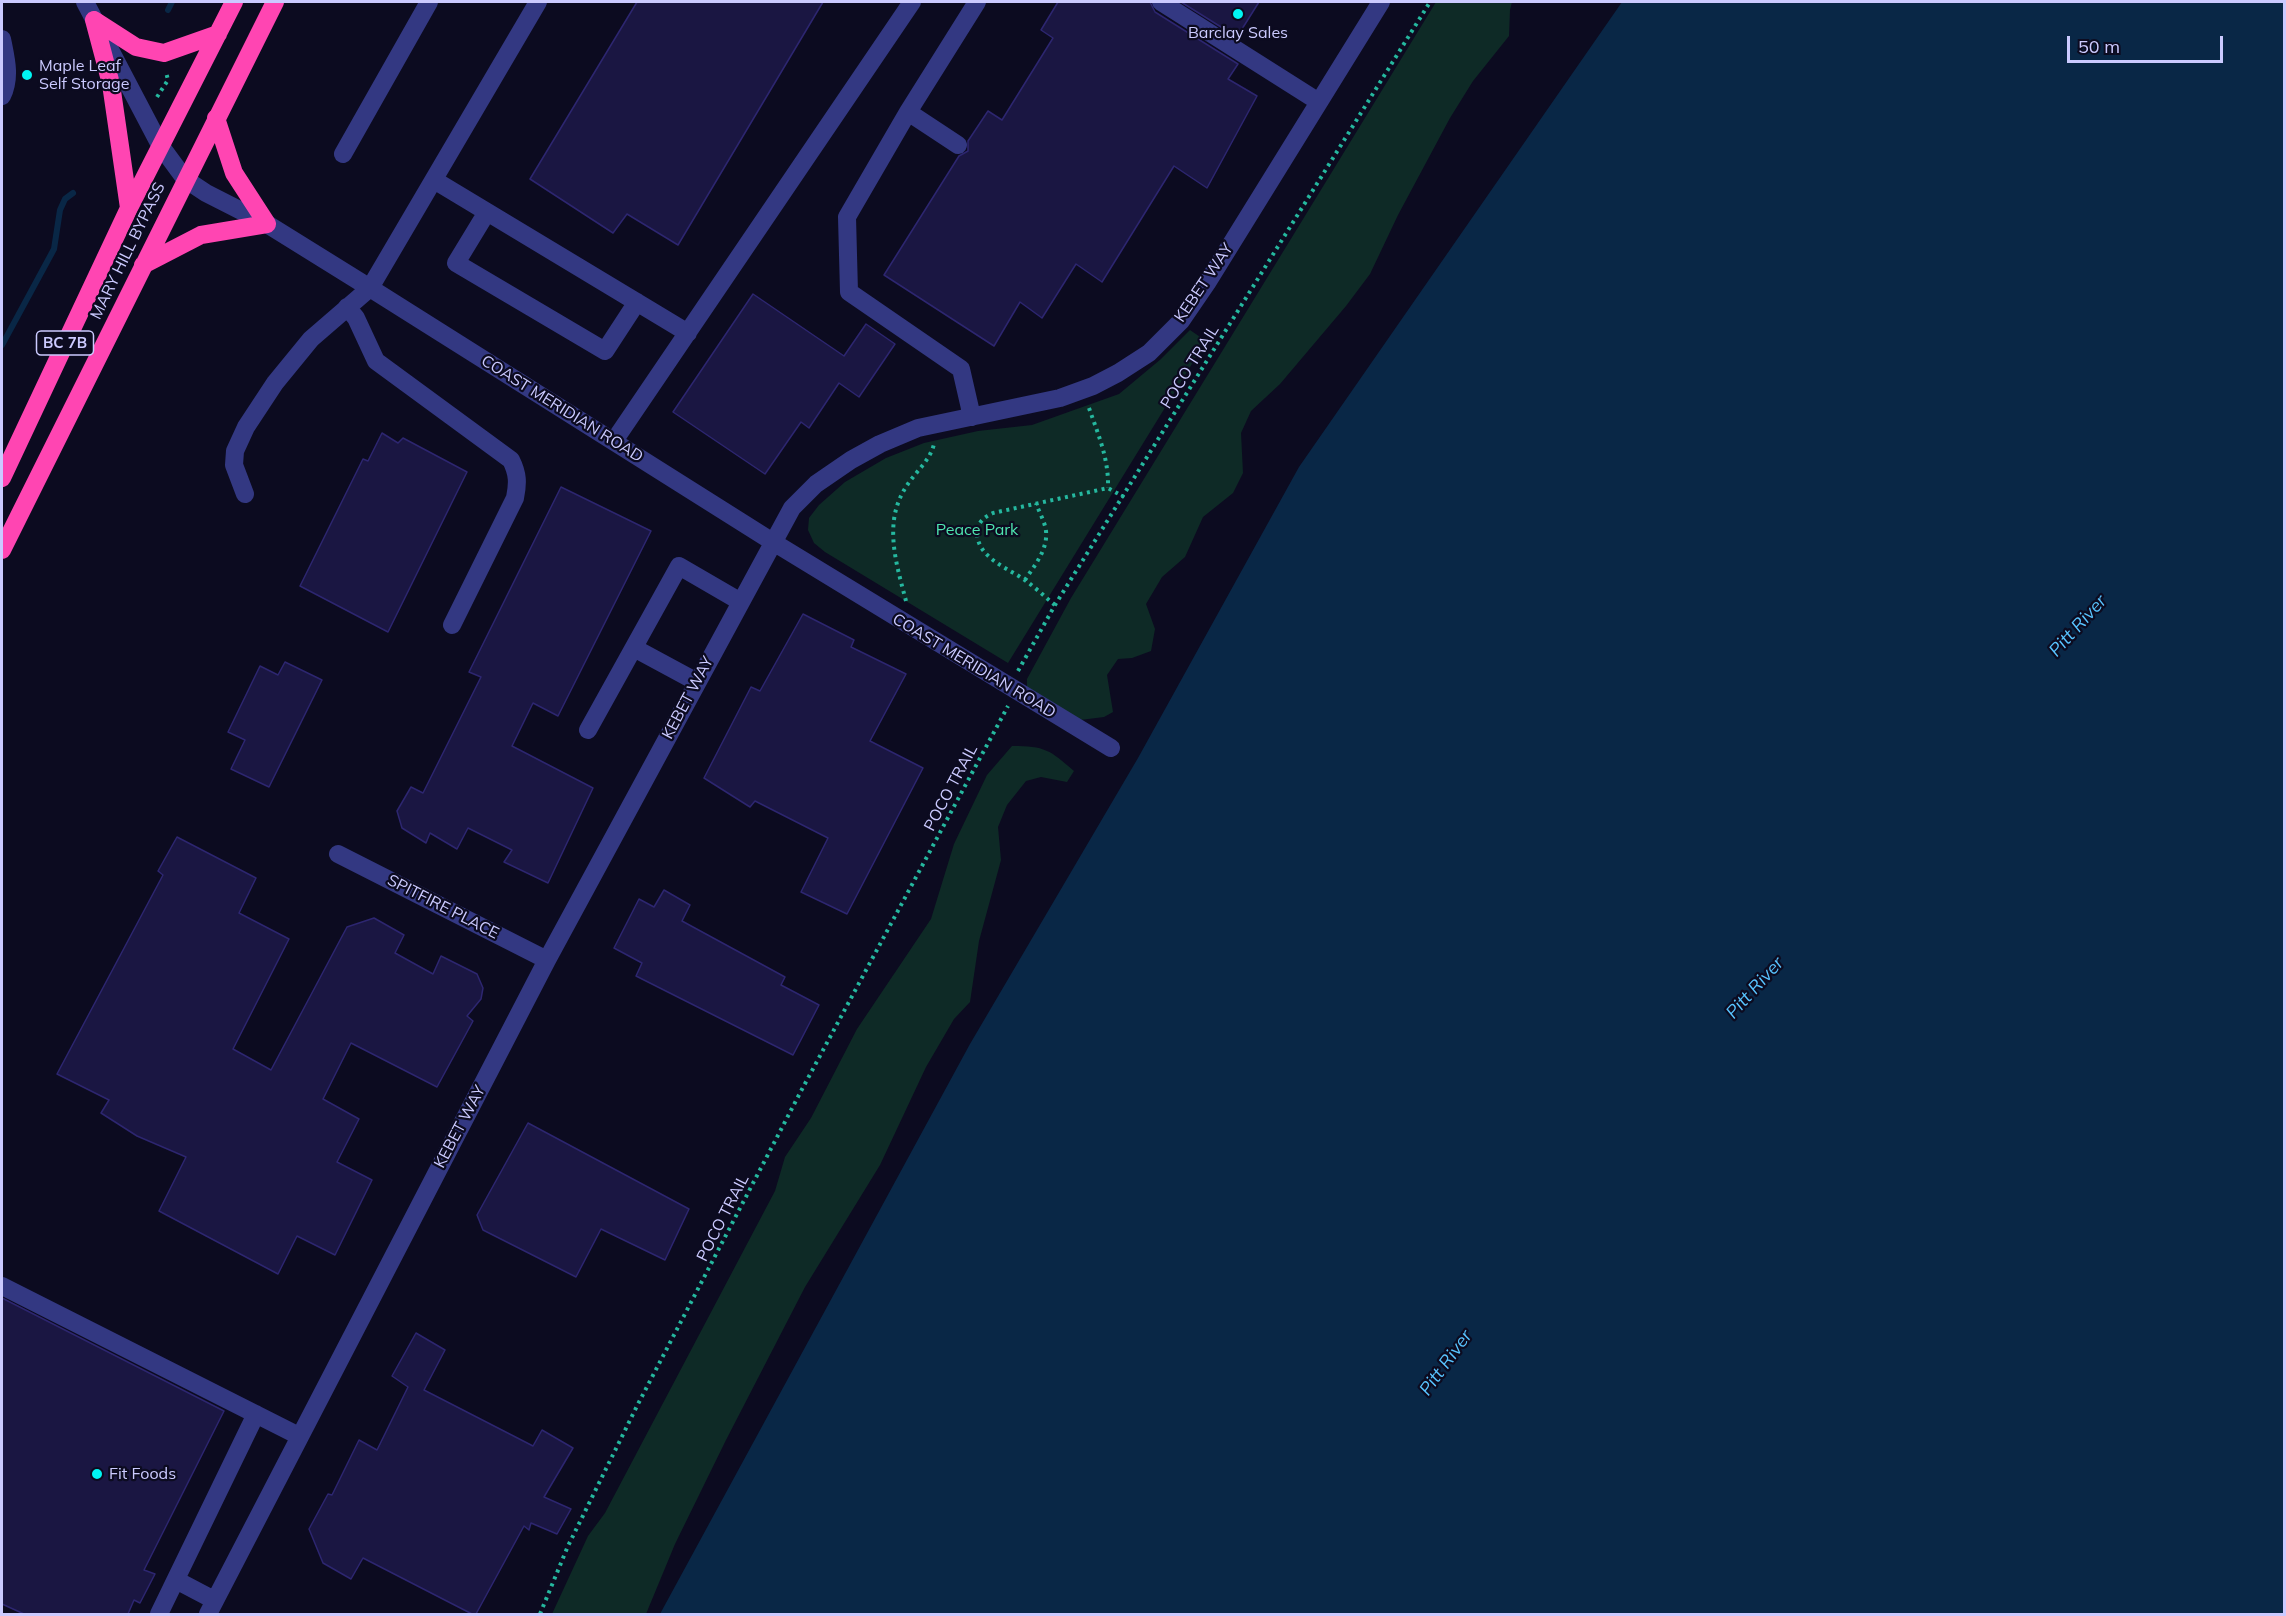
<!DOCTYPE html>
<html>
<head>
<meta charset="utf-8">
<style>
	body { margin:0 }
	#map { position:relative; width:2286px; height:1616px; overflow:hidden; background:#0c0b20; font-family:Mulish,sans-serif }
	canvas { display:block }
	.frame { position:absolute; inset:0; border:3px solid #cbcaff; pointer-events:none }
	.scale { position:absolute; left:2067px; top:36px; width:156px; height:27px; box-sizing:border-box; border:3px solid #cbcaff; border-top:0; padding-left:8px; font-size:18px; line-height:21px; white-space:nowrap; color:#cbcaff; -webkit-text-stroke:4px #0c0b20; paint-order:stroke }
</style>
</head>
<body>
<div id="map">
<canvas width="2286" height="1616"></canvas>
<div class="frame"></div>
<div class="scale">50 m</div>
</div>
<script>
const g = document.querySelector('canvas').getContext('2d');
g.lineJoin = 'round';
function paint(path, color) { g.fillStyle = color; g.fill(path, 'evenodd'); }
function strokePath(path, color, width, dash) { g.strokeStyle = color; g.lineWidth = width; g.lineCap = dash ? 'butt' : 'round'; g.setLineDash(dash || []); g.stroke(path); }
function drawText(font, color, halo, rows, align = 'center') {
  g.font = font + ' Mulish,sans-serif'; g.lineWidth = 4.5; g.setLineDash([]); g.textBaseline = 'middle'; g.strokeStyle = halo; g.fillStyle = color; for (const [text, x, y, turn = 0] of rows) {
    g.save(); g.translate(x, y); g.rotate((+turn || 0) * Math.PI / 180); g.textAlign = isNaN(turn) ? turn : align; if (halo) g.strokeText(text, 0, 0); g.fillText(text, 0, 0); g.restore();
  }
}
paint(new Path2D(`
	M1436,2h76l-2,8 -1,26 -36,45 -23,37 -52,97 -28,59 -24,32 -66,78 -29,27 -10,22 2,40 -10,20 -30,24 -18,40 -23,20 -16,27 9,25 -4,22 -19,7 -14,1 -11,16 6,37 -9,5 -24,3 -53,-33v-8l44,-81z
	M1190,330l16,11 -198,322 -183,-111 -11,-9 -6,-13 1,-12 10,-13 26,-23 41,-24 38,-15 54,-12 54,-6 87,-31 42,-35z
	M1012,746c33,0 38,4 62,25l-7,11 -26,-5 -15,4 -19,24 -9,22 3,33 -22,81 -9,61 -16,17 -28,48 -46,98 -75,122 -79,153 -51,104 -29,70h-94l36,-78 17,-23 170,-322 10,-34 26,-39 46,-89 74,-110 23,-75 33,-69z`), '#0e2a26');
paint(new Path2D(`
	M1622,2h662v1612h-1624l310,-570 168,-286 161,-291z`), '#092746');
strokePath(new Path2D(`
	M168,10l4,-8
	M2,345l52,-96 6,-39 5,-11 8,-6`), '#092746', 6);
const building = new Path2D(`
	M637,2h186l-145,243 -51,-31 -14,19 -83,-54z
	M1058,2h92l5,10 83,52 -10,15 29,17 -50,92 -33,-22 -72,116 -26,-18 -34,54 -22,-16 -26,44 -110,-71 75,-119 9,-5v-10l20,-30 14,9 51,-82 -12,-8z
	M1181,2h78l-22,35z
	M753,294l91,62 22,-32 29,20 -36,53 -20,-14 -30,45 -8,-6 -36,52 -92,-62z
	M382,433l16,10 5,-5 64,34 -79,160 -88,-46 63,-127 5,2z
	M561,487l90,44 -93,185 -25,-13 -21,43 81,42 -45,95 -44,-21 8,-12 -44,-22 -11,21 -27,-16 -4,10 -24,-15 -5,-17 14,-24 12,6 58,-116 -12,-5z
	M803,614l51,26 -3,7 55,27 -36,67 53,27 -76,146 -46,-22 27,-54 -73,-37 -5,6 -46,-29 47,-91 9,4z
	M285,662l37,18 -53,107 -38,-18 14,-29 -17,-8 32,-66 18,9z
	M177,837l79,41 -17,35 50,26 -56,110 38,21 76,-143 27,-9 30,17 -9,18 38,21 8,-18 36,18 6,14 -2,11 -14,17 6,5 -36,66 -86,-44 -28,56 36,20 -22,43 35,18 -37,75 -38,-19 -19,38 -119,-63 27,-54 -49,-21 -36,-23 8,-13 -52,-26 106,-199 -5,-4z
	M664,890l26,15 -8,16 103,56 -4,8 38,20 -26,50 -157,-79 6,-13 -28,-15 25,-49 15,8z
	M528,1123l161,86 -24,51 -64,-31 -25,48 -93,-47 -6,-15z
	M2,1298l222,113 -80,159 11,4 -15,29 -6,-3 -6,14h-104l-22,-10z
	M416,1333l29,17 -21,40 109,56 9,-16 31,18 -29,49 27,12 -14,25 -26,-11 -2,7 -5,-4 -48,88h-4l-109,-56 -12,21 -28,-16 -14,-34 19,-35 4,1 27,-55 18,10 31,-63 -16,-11z`);
paint(building, '#1a1642');
strokePath(building, '#2d2670', 1.5);
strokePath(new Path2D(`
	M157,97l11,-17 -2,-8
	M1089,408c9,26 20,51 19,80
	M1025,580c9,-14 23,-30 21,-49 -1,-9 -7,-19 -10,-28
	M906,601c-10,-38 -23,-79 0,-114 9,-15 24,-26 28,-43
	M1055,605c-10,-8 -19,-17 -29,-24 -17,-13 -48,-22 -49,-48 0,-10 7,-16 16,-20l115,-25 16,9
	M1018,671l37,-66 375,-603
	M540,1614l28,-68 69,-140 163,-313 208,-387`), '#25b89f', 4, [3, 4.5]);
strokePath(new Path2D(`
	M85,2l75,143 25,34 21,14 61,31 103,64 403,254 338,206
	M1161,2l158,100
	M2,39c4,20 9,38 0,57
	M908,112l50,33
	M343,154l86,-152
	M434,180l254,153
	M487,212l-31,51 149,88 32,-49
	M347,307l9,11 20,43 135,99c7,14 7,23 4,38l-63,127
	M972,417l-11,-48 -112,-77 -2,-75 61,-105 69,-110
	M614,441l298,-439
	M245,494l-11,-29 1,-14 11,-24 29,-44 36,-44 59,-51 168,-286
	M634,648l63,34
	M588,730l91,-164 62,36
	M338,854l209,106
	M2,1286l297,150
	M176,1580l38,20
	M159,1614l97,-200
	M208,1614l339,-654 245,-452 24,-24 35,-24 29,-16 38,-16 142,-30 33,-12 25,-13 31,-20 32,-32 26,-38 174,-281`), '#333882', 18);
strokePath(new Path2D(`
	M94,20l17,64 18,124
	M94,20l42,27 28,6 54,-19
	M143,265l58,-30 66,-11 -33,-51 -18,-55
	M2,478l127,-270 105,-206
	M2,550l273,-548`), '#ff45b2', 18);
for (const [x, y, r, color] of [
	[1238,14,6,"#00f5f3"],
	[27,75,6,"#00f5f3"],
	[97,1474,6,"#00f5f3"]
]) { const dot = new Path2D(); dot.arc(x, y, r, 0, 2 * Math.PI); g.fillStyle = color; g.fill(dot); strokePath(dot, '#0c0b20', 2); }
for (const [x, y, w] of [
	[65,343,57]
]) { const box = new Path2D(); box.roundRect(x - w / 2, y - 12, w, 24, 4.5); g.fillStyle = '#0c0b20'; g.fill(box); strokePath(box, '#cbcaff', 1.5); }
drawText('bold 15px', '#cbcaff', null, [
	["BC 7B",65,343]
]);
drawText('16px', '#cbcaff', '#0c0b20', [
	["Barclay Sales",1238,33,"center"],
	["Maple Leaf",39,66],
	["Self Storage",39,84],
	["Fit Foods",109,1474]
], 'left');
drawText('16px', '#cbcaff', '#0c0b20', [
	["MARY HILL BYPASS",128,251,-64],
	["KEBET WAY",1204,283,-56],
	["POCO TRAIL",1190,367,-58],
	["COAST MERIDIAN ROAD",562,409,32],
	["COAST MERIDIAN ROAD",974,666,31],
	["KEBET WAY",688,698,-62],
	["POCO TRAIL",951,788,-62],
	["SPITFIRE PLACE",443,907,27],
	["KEBET WAY",460,1127,-62],
	["POCO TRAIL",723,1218,-63]
]);
drawText('16px', '#4fe6b0', '#0c0b20', [
	["Peace Park",977,530]
]);
drawText('italic 18px', '#58c4ff', '#0c0b20', [
	["Pitt River",2078,626,-48],
	["Pitt River",1755,988,-48],
	["Pitt River",1446,1363,-54]
]);
</script>
</body>
</html>
